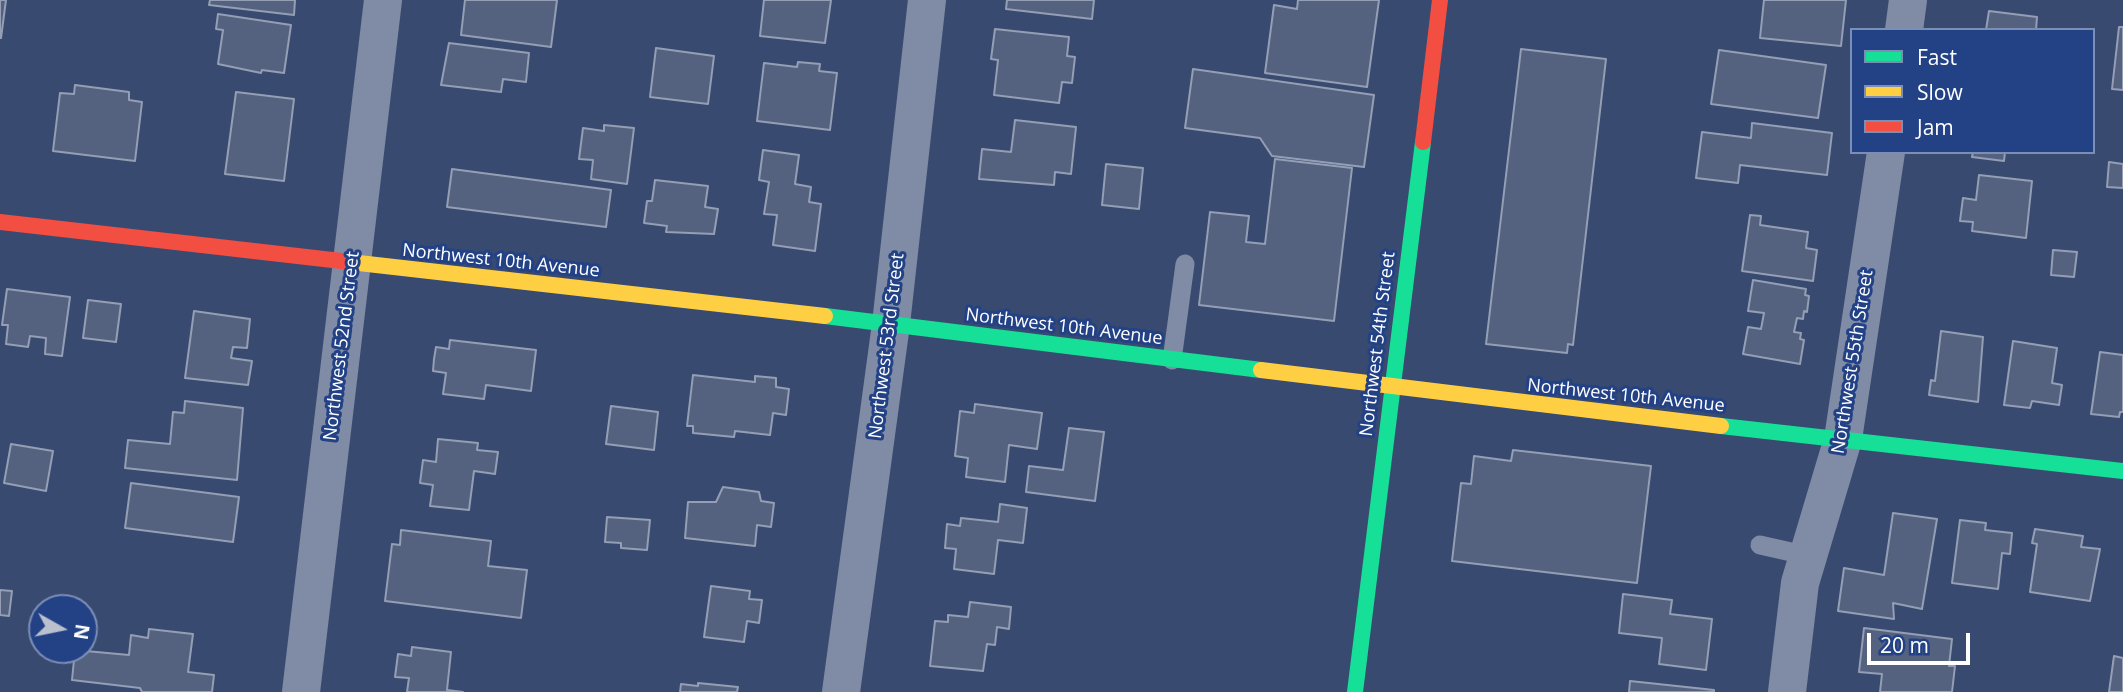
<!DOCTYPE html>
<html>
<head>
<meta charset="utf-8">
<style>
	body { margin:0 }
	#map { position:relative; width:2123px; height:692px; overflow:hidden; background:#394a70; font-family:"Open Sans",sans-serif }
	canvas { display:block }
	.legend { position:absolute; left:1850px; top:28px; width:245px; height:126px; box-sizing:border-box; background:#234286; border:2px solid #7b8eb6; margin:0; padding:9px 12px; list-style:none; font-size:21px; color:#fff }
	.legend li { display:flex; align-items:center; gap:14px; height:35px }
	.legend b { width:35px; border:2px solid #7b8eb6 }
	.north { position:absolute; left:28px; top:594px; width:70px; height:70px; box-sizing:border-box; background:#234286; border:2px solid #7b8eb6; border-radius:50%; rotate:99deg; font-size:19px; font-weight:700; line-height:28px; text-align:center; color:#fff }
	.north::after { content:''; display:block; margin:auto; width:24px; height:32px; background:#bac0cd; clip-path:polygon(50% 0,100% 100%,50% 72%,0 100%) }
	.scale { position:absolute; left:1867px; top:633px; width:103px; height:32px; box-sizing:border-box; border:4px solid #fff; border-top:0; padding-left:9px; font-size:21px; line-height:24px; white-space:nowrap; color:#fff; -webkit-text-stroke:5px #234286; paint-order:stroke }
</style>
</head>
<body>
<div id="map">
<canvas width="2123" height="692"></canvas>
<ul class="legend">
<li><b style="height:9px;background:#16e098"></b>Fast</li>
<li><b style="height:9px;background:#ffcf43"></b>Slow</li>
<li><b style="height:9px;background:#f24e42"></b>Jam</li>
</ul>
<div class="north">N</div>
<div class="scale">20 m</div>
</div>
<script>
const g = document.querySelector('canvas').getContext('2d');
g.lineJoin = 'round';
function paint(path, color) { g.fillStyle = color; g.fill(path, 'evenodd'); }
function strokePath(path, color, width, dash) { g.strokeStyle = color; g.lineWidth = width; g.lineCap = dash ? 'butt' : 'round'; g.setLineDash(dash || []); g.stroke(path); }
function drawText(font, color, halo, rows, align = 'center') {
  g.font = font + ' "Open Sans",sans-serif'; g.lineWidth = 6; g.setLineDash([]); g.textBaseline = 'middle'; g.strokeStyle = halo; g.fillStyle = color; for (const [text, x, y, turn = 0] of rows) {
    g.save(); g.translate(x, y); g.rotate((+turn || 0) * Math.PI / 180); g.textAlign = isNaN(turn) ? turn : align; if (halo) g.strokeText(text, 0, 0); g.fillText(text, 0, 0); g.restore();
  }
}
const building = new Path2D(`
	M0,0h6l-5,38h-1z
	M210,0h85l-1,15 -85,-10z
	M465,0h92l-6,47 -90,-12z
	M764,0h67l-6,43 -65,-7z
	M1007,0h87l-2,19 -86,-10z
	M1298,0h81l-12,87 -102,-14 9,-68 23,4z
	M1764,0h82l-5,46 -81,-8z
	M1989,11l48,6 -1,13h-50z
	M218,14l73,11 -7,48 -22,-3 -1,3 -43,-9 5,-34 -7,-1z
	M2119,27h4v63l-11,-1z
	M995,29l74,8 -2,19 8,1 -3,26 -10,-1 -3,21 -65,-8 4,-35 -7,-1z
	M449,43l80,10 -3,29 -23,-3 -2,13 -60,-7z
	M656,48l58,8 -6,48 -58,-7z
	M1521,49l85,10 -33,286 -5,-1 -1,9 -81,-9z
	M1719,50l107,15 -8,53 -107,-14z
	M798,62l22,2 -1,7 18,2 -7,57 -73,-9 7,-58 33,4z
	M1193,69l181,26 -10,72 -92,-11 -12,-18 -75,-10z
	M75,85l54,7v8l13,2 -7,59 -82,-10 7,-58 14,1z
	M236,92l58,7 -10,82 -59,-7z
	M1015,120l61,7 -5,47 -16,-2 -1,13 -75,-6 3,-30 29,3z
	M1752,123l80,10 -5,42 -87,-10 -2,18 -42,-5 6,-46 49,6z
	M604,125l30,3 -7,56 -36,-5 2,-19 -14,-1 4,-31 21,3z
	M763,150l36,5 -4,29 16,3 -2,15 12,2 -6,47 -42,-6 4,-30 -13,-1 5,-32 -10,-2z
	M1973,152h32l-1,9 -32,-4z
	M1275,159l77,9 -18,153 -135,-16 11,-93 39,4 -3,26 19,2z
	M2109,162l14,2v24l-16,-1z
	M1106,164l37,4 -4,41 -37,-4z
	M452,169l159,21 -5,37 -159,-20z
	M1979,175l53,6 -6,57 -54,-7 1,-9 -13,-1 3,-23 13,2z
	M655,180l53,6 -3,21 13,2 -4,25 -48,-2 1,-6 -23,-3 3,-22h5z
	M1750,215l11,1 -1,9 48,7 -2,16 11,2 -4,31 -71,-10z
	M2053,250l24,2 -3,25 -23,-2z
	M1753,280l53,9 -1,6 4,1 -2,16 -3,-1 -1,8 -6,-1 -3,14 7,1 -1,6 4,1 -4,24 -57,-10 5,-27 13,2 3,-16 -16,-2z
	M7,289l63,8 -8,59 -17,-2 1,-16 -16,-2 -2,11 -22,-3 2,-19h-6z
	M88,300l33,4 -5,38 -33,-4z
	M194,311l56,8 -3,29 -14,-1 -2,11 21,3 -4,24 -63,-7z
	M1941,331l42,6 -5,65 -49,-7 2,-15 4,1z
	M450,340l86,10 -5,41 -45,-6 -2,14 -41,-5 3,-21 -13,-2 1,-12 2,-12 13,2z
	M2013,341l44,7 -5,35 10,2 -3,20 -27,-4 -2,7 -26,-3z
	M2100,352l23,3v57h-3l-1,5 -28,-3z
	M693,375l62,7v-6l21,2v9l13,2 -3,26 -13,-2 -3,22 -35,-4 -1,6 -41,-4v-7h-6z
	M185,401l58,7 -6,72 -112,-12 3,-28 42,4 3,-32 11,1z
	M975,404l67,9 -5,36 -28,-4 -4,37 -39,-5 2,-19 -13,-2 5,-45 14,2z
	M611,406l47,6 -4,38 -48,-6z
	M1069,428l35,4 -9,69 -69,-9 3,-26 34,4z
	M438,439l40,4 -1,7 21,2 -3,22 -21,-3 -5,39 -39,-4 3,-21 -13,-2 3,-23 13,2z
	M11,444l42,7 -7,40 -42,-8z
	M1513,450l138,16 -14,117 -185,-22 9,-78 10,1 3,-28 37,5z
	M131,483l108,14 -6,45 -108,-14z
	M723,487l36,5 2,9 13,2 -3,24 -14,-2 -2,21 -70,-8 3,-36h28z
	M1000,504l27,4 -4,35 -25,-3 -4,34 -40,-5 2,-20 -11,-1 2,-24 13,2 1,-8 37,4z
	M1893,513l44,6 -15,90 -29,-6 1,16 -56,-8 6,-43 40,7z
	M607,517l43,3 -3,30 -26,-2v-5l-16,-1z
	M1960,520l26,3 -1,7 27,3 -2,21 -8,-1 -4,36 -46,-6z
	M2035,529l48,7 -2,11 19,2 -10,52 -60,-9 7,-48 -5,-1z
	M401,530l90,11 -3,25 39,4 -6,48 -136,-17 7,-57 8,1z
	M711,586l39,5 -1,8 13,1 -3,23 -12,-2 -3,21 -40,-5z
	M0,590l12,1 -3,25 -9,-1z
	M1623,594l49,6 -2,14 42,5 -6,51 -47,-6 3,-26 -43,-5z
	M970,602l41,5 -2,22 -12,-2 -2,18 -8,-1 -4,27 -53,-5 5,-45 13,1v-7l20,2z
	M1864,628l88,11 -3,27h6l-3,26h-72l2,-18 -23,-2z
	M149,629l44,5 -5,38 26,3 -2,17h-70l-2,-4 -68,-8 3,-30 54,5 2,-20 17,3z
	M412,647l39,5 -4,38 16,2h-56l2,-14 -14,-1 3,-23 13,2z
	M2114,656l9,2v34h-14z
	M1630,681l84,9v2h-85z
	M698,683l40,4 -1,5h-57l1,-8 17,2z`);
paint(building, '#546280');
strokePath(building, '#949eb4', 2);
strokePath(new Path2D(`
	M1172,360l13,-96
	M1760,545l49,11`), '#808ba6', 19);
strokePath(new Path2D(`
	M1904,30l4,-30
	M301,692l82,-692
	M841,692l50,-368 36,-324
	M1787,692l13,-109 43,-144 43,-287`), '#808ba6', 38);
strokePath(new Path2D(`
	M825,316l436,54
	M1721,426l402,45
	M1355,692l68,-550`), '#16e098', 16);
strokePath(new Path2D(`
	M350,262l475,54
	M1261,370l460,56`), '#ffcf43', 16);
strokePath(new Path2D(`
	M1423,142l17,-142
	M0,222l350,40`), '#f24e42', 16);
drawText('18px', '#fff', '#234286', [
	["Northwest 10th Avenue",501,261,6],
	["Northwest 10th Avenue",1064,327,7],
	["Northwest 54th Street",1378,344,-83],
	["Northwest 52nd Street",342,346,-83],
	["Northwest 53rd Street",887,346,-83],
	["Northwest 55th Street",1853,362,-81],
	["Northwest 10th Avenue",1626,396,6]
]);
</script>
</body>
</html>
